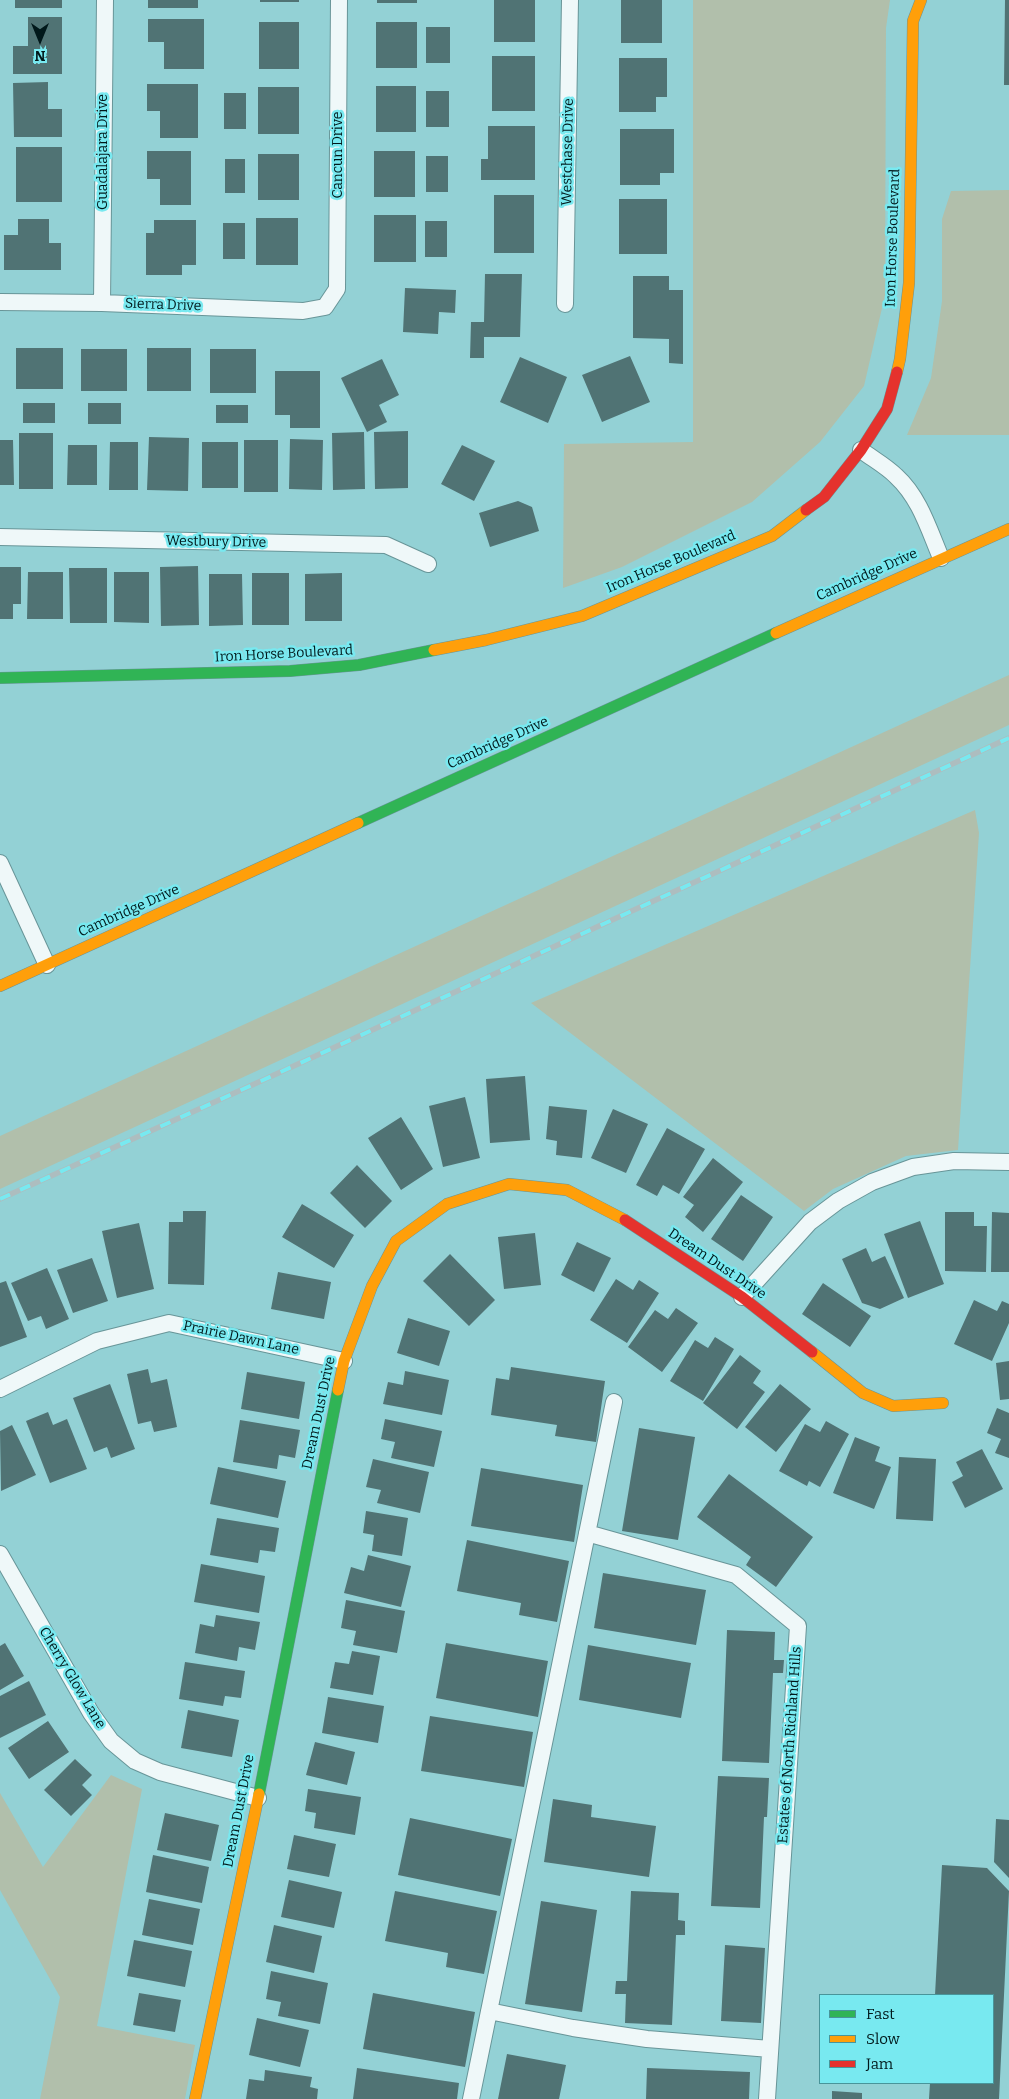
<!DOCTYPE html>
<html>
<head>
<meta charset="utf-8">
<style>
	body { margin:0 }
	#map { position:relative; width:1009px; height:2099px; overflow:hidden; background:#93d1d5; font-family:Bitter,serif }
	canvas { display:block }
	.legend { position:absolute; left:819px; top:1994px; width:175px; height:90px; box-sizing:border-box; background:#78e9f0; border:1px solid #48959a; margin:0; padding:6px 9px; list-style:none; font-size:15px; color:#01181a }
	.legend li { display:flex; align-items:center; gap:10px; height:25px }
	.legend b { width:25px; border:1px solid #48959a }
	.north { position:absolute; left:15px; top:15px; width:50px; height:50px; -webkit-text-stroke:4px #78e9f0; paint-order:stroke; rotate:180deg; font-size:14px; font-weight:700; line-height:20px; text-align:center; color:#01181a }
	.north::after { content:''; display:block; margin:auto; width:18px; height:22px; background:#01181a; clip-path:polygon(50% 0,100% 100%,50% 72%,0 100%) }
</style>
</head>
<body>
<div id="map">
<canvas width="1009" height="2099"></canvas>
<ul class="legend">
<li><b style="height:6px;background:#30b455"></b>Fast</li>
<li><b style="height:6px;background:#ff9f0a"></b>Slow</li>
<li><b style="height:6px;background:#e5322d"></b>Jam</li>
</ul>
<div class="north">N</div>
</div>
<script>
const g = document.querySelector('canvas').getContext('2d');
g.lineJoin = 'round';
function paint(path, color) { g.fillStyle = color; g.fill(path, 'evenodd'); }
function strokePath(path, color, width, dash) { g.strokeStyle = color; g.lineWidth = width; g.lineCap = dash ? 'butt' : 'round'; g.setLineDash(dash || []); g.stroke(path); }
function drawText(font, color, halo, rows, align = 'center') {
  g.font = font + ' Bitter,serif'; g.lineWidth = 5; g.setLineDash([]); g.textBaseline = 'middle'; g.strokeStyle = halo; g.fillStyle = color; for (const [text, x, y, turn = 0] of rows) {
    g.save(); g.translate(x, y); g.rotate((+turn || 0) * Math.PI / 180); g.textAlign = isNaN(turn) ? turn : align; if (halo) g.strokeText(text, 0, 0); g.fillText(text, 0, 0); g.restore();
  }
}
paint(new Path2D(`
	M693,0h197l-4,28 -1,267 -21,91 -44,56 -68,60 -130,65 -59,21 1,-144 129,-2z
	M1009,190v245h-102l24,-57 11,-77v-82l9,-28z
	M1009,675v50l-1009,464v-53z
	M975,810l4,23 -21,317 -52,6 -73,33 -29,22 -273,-208z
	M111,1775l31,14 -45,237 98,19 -10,54h-145l20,-102 -60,-107v-97l43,74z`), '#b1bfab');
paint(new Path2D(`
	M15,0h47v8h-47z
	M148,0h50v8h-50z
	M260,0h39v2h-39z
	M377,0h40v3h-40z
	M494,0h41v42h-41z
	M621,0h41v43h-41z
	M1005,0h4v85h-5z
	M28,17h34v57h-49v-28h15z
	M148,19h56v50h-40v-27h-16z
	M259,22h40v47h-40z
	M376,22h41v46h-41z
	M426,27h24v36h-24z
	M492,56h43v55h-43z
	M619,58h48v39h-11v15h-37z
	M48,82v27h14v28h-48l-1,-54z
	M147,84h51v54h-38v-27h-13z
	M376,86h40v46h-40z
	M258,87h41v47h-41z
	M426,91h23v36h-23z
	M224,93h22v36h-22z
	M488,126h47v54h-54v-21h7z
	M620,129h54v44h-14v12h-40z
	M16,147h46v55h-46z
	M147,151h44v54h-31v-26h-13z
	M374,151h41v46h-41z
	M258,154h41v46h-41z
	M426,156h22v36h-22z
	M225,159h20v34h-20z
	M494,195h40v58h-40z
	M619,199h48v55h-48z
	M374,215h42v47h-42z
	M256,218h42v47h-42z
	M18,219h31v24h12v27h-57v-35h14z
	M154,220h42v45h-14v10h-36v-42h8z
	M425,221h22v36h-22z
	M223,223h22v36h-22z
	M485,274h37l-2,63h-36v21h-14l1,-36h13z
	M633,276h36v14h14v74l-14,-1v-24l-36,-1z
	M405,288l51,2 -1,23 -16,-1 -1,22 -35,-2z
	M16,348h47v41h-47z
	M147,348h44v43h-44z
	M81,349h46v42h-46z
	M210,349h46v44h-46z
	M630,356l20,46 -48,20 -20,-47z
	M520,357l47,20 -19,46 -48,-21z
	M382,359l17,36 -20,10 8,17 -20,10 -26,-54z
	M275,371h45v57h-30v-13h-15z
	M23,403h32v20h-32z
	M88,403h33v21h-33z
	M216,405h32v18h-32z
	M408,431v57l-33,1 -1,-57z
	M364,432l1,57 -32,1 -1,-57z
	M19,433h34v56h-34z
	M149,437l40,1 -1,53 -41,-1z
	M290,439l33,1 -1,50 -33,-1z
	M0,440h13l1,45h-14z
	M244,440h34v52h-34z
	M110,442h28v48h-29z
	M202,442h36v46h-36z
	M68,445h29v40h-30z
	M462,445l33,16 -21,40 -33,-17z
	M518,501l14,6 7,24 -49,16 -11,-34z
	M198,566l1,59 -38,1 -1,-59z
	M0,567h21v37h-8v15h-13z
	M69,568h38v55h-37z
	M28,572h35v47h-36z
	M114,572h35v51l-35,-1z
	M252,573h37v52h-37z
	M342,573v48h-37v-47z
	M209,574h33l1,51 -34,1z
	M525,1076l5,64 -40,3 -4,-64z
	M465,1097l15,61 -37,9 -14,-61z
	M549,1106l38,4 -5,48 -26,-3 1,-14 -11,-2z
	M613,1109l35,15 -22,49 -35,-15z
	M401,1117l32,52 -32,21 -33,-52z
	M667,1128l38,21 -26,45 -16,-9 -6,11 -21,-11z
	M713,1158l30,24 -40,50 -18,-15 9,-12 -11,-8z
	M357,1165l35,36 -27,27 -35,-35z
	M741,1195l32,22 -30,44 -32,-22z
	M302,1204l52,31 -20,33 -52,-31z
	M183,1211h23l-2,74 -36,-1 1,-62h14z
	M945,1212h29v14h13l-1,46 -41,-1z
	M992,1212l17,1v59h-18z
	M920,1221l24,63 -36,14 -24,-64z
	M139,1223l15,66 -37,9 -15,-67z
	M535,1233l6,52 -37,4 -6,-52z
	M577,1242l34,16 -17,34 -33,-17z
	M866,1248l6,14 13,-6 19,42 -24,11 -18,-6 -20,-44z
	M450,1254l45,46 -26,26 -46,-45z
	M92,1258l16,43 -35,12 -16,-43z
	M47,1268l22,51 -23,10 -5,-13 -13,5 -17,-38z
	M278,1272l53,10 -7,37 -53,-10z
	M616,1279l17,11 6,-10 20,13 -32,50 -37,-23z
	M6,1281l21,56 -27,10v-64z
	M823,1283l48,33 -21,31 -48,-33z
	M974,1300l23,11 5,-10 7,3v19l-17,38 -38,-17z
	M676,1308l22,15 -36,49 -34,-25 27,-37 13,9z
	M408,1318l42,13 -11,35 -42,-13z
	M715,1337l19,12 -31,52 -33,-20 25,-41 13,8z
	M740,1355l21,16 -8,12 12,9 -28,37 -34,-26z
	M1009,1361v38l-9,1 -4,-37z
	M511,1367l94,14 -9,61 -41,-6 2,-11 -66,-10 5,-37 13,2z
	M148,1369l3,14 16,-4 10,48 -23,5 -3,-11 -13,3 -11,-50z
	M405,1371l44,9 -7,35 -59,-11 5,-22 15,3z
	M247,1372l58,10 -6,37 -58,-10z
	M110,1384l25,65 -24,9 -4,-11 -13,5 -21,-54z
	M780,1384l31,25 -35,43 -31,-25z
	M997,1408l12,5v45l-14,-5 6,-14 -14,-6z
	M48,1412l5,13 14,-6 20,50 -37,14 -24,-62z
	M385,1419l57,12 -8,36 -43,-9 4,-16 -14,-3z
	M240,1420l60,10 -5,28 -16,-3 -2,14 -44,-7z
	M826,1421l23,13 -29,53 -11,-6 -2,5 -28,-15 26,-47 15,8z
	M12,1425l24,50 -35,16 -1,-60z
	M639,1428l56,9 -17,103 -56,-9z
	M855,1437l25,10 -5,14 16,6 -17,42 -41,-16z
	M982,1449l21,40 -38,19 -13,-26 11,-6 -7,-14z
	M899,1457l37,2 -3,62 -37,-2z
	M373,1459l56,13 -9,41 -43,-10 4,-13 -15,-3z
	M218,1467l68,14 -8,37 -68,-14z
	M481,1468l102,17 -9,57 -103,-16z
	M729,1474l84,63 -37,50 -30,-22 5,-8 -54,-40z
	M366,1511l42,7 -6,38 -30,-5 2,-16 -11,-2z
	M217,1518l62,10 -4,24 -15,-2 -2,13 -48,-8z
	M467,1540l102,21 -12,61 -38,-7 2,-12 -64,-12z
	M368,1555l43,11 -10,41 -57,-14 7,-26 13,4z
	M201,1564l64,12 -6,37 -65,-11z
	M603,1573l103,17 -10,55 -102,-17z
	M346,1600l59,11 -8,42 -44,-8 3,-14 -15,-3z
	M216,1615l44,7 -5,28 -16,-3 -2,14 -42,-8 5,-29 14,3z
	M727,1630l48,2 -1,28h10l-1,13h-10l-4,90 -47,-2z
	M5,1643l19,33 -24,14v-44z
	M446,1643l102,18 -10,56 -102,-19z
	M588,1645l103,18 -10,55 -102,-18z
	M352,1651l28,5 -7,39 -43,-7 5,-26 14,2z
	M185,1662l60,9 -4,27 -16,-2 -2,10 -44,-7z
	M29,1681l17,34 -46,23v-42z
	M328,1697l56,9 -6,37 -56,-10z
	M188,1710l51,10 -7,37 -51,-9z
	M430,1716l103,16 -9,55 -103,-16z
	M48,1721l21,31 -40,27 -21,-31z
	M315,1742l40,10 -8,33 -41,-10z
	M75,1759l17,16 -10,10 10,10 -21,21 -27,-26z
	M718,1776l51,2 -2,39h-3l-4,91 -49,-2z
	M308,1789l53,8 -6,38 -41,-7 2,-15 -11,-2z
	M553,1799l39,6 -1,12 65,9 -7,51 -105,-15z
	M165,1813l54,12 -8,36 -54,-11z
	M410,1818l102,21 -12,57 -102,-21z
	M996,1819l13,1v58l-15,-16z
	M294,1835l42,9 -7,33 -42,-8z
	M153,1855l56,12 -7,36 -56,-11z
	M942,1865l45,3 22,23 -10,208h-70l1,-16h63v-88h-58z
	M289,1880l53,12 -8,36 -53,-11z
	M395,1891l102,20 -13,63 -38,-7 2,-14 -63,-12z
	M631,1891l48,2 -1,27 7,1v14h-9l-4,90 -47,-2 1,-29h-11l1,-13h11z
	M149,1899l51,10 -7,36 -51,-10z
	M541,1901l56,9 -15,102 -57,-8z
	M274,1925l48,11 -8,37 -48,-11z
	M134,1940l58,11 -7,36 -58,-11z
	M725,1945l40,3 -4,75 -40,-2z
	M271,1971l57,12 -8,41 -42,-8 3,-14 -15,-3z
	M139,1993l42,7 -6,32 -42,-7z
	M373,1993l102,19 -10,55 -102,-18z
	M257,2018l52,12 -9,37 -51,-12z
	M507,2054l59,11 -7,34h-61z
	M357,2068l102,15 -2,16h-104z
	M647,2068l103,4 -1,27h-103z
	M265,2070l47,7 -2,10 8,2 -1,10h-71l3,-20 15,2z
	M832,2091l30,2v6h-30z`), '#507374');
const street = new Path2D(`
	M0,302l102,1 201,8 22,-4 12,-18 2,-289
	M102,303l3,-303
	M565,304l5,-304
	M861,450c12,9 25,16 35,26 24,22 33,54 45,82
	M0,537l386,8 42,19
	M0,863l47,102
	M742,1297l68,-75 28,-21 34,-19 41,-15 41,-6 55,1
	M0,1389l97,-48 72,-18 175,38
	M587,1533l149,42 62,51 -31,473
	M0,1554l91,159 20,28 24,20 25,11 98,26
	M489,2011l84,17 74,11 123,10
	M471,2099l143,-697`);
const fast = new Path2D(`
	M0,678l290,-7 69,-6 75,-15
	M358,823l418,-190
	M259,1794l79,-404`);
const slow = new Path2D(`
	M897,372l3,-13 9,-76 4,-262 8,-21
	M776,633l233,-104
	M434,650l52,-10 96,-24 190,-80 34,-26
	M0,986l358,-163
	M812,1352l51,41 30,13 50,-3
	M338,1390l6,-29 28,-75 24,-45 51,-37 62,-20 58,6 58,30
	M195,2099l64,-305`);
const jam = new Path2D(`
	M806,510l18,-13 37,-47 26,-41 10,-37
	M625,1220l117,77 70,55`);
strokePath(street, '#689598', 18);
strokePath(fast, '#689598', 12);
strokePath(slow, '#689598', 12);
strokePath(jam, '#689598', 12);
strokePath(street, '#eff8f9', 16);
strokePath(fast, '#30b455', 11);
strokePath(slow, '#ff9f0a', 11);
strokePath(jam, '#e5322d', 11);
const rail = new Path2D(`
	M0,1199l261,-118 748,-343`);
strokePath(rail, '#adbdbf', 5.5);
strokePath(rail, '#78e9f0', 4, [11]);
drawText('14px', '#01181a', '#78e9f0', [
	["Guadalajara Drive",103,152,-90],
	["Westchase Drive",568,152,-89],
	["Cancun Drive",338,155,-90],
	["Iron Horse Boulevard",893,238,-88],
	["Sierra Drive",163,305,2],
	["Westbury Drive",216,542,1],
	["Iron Horse Boulevard",671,562,-23],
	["Cambridge Drive",867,575,-24],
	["Iron Horse Boulevard",284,654,-3],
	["Cambridge Drive",498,743,-24],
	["Cambridge Drive",129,911,-24],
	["Dream Dust Drive",717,1264,34],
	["Prairie Dawn Lane",241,1338,12],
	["Dream Dust Drive",319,1413,-78],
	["Cherry Glow Lane",72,1678,59],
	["Estates of North Richland Hills",790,1745,-86],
	["Dream Dust Drive",239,1811,-79]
]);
</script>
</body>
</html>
